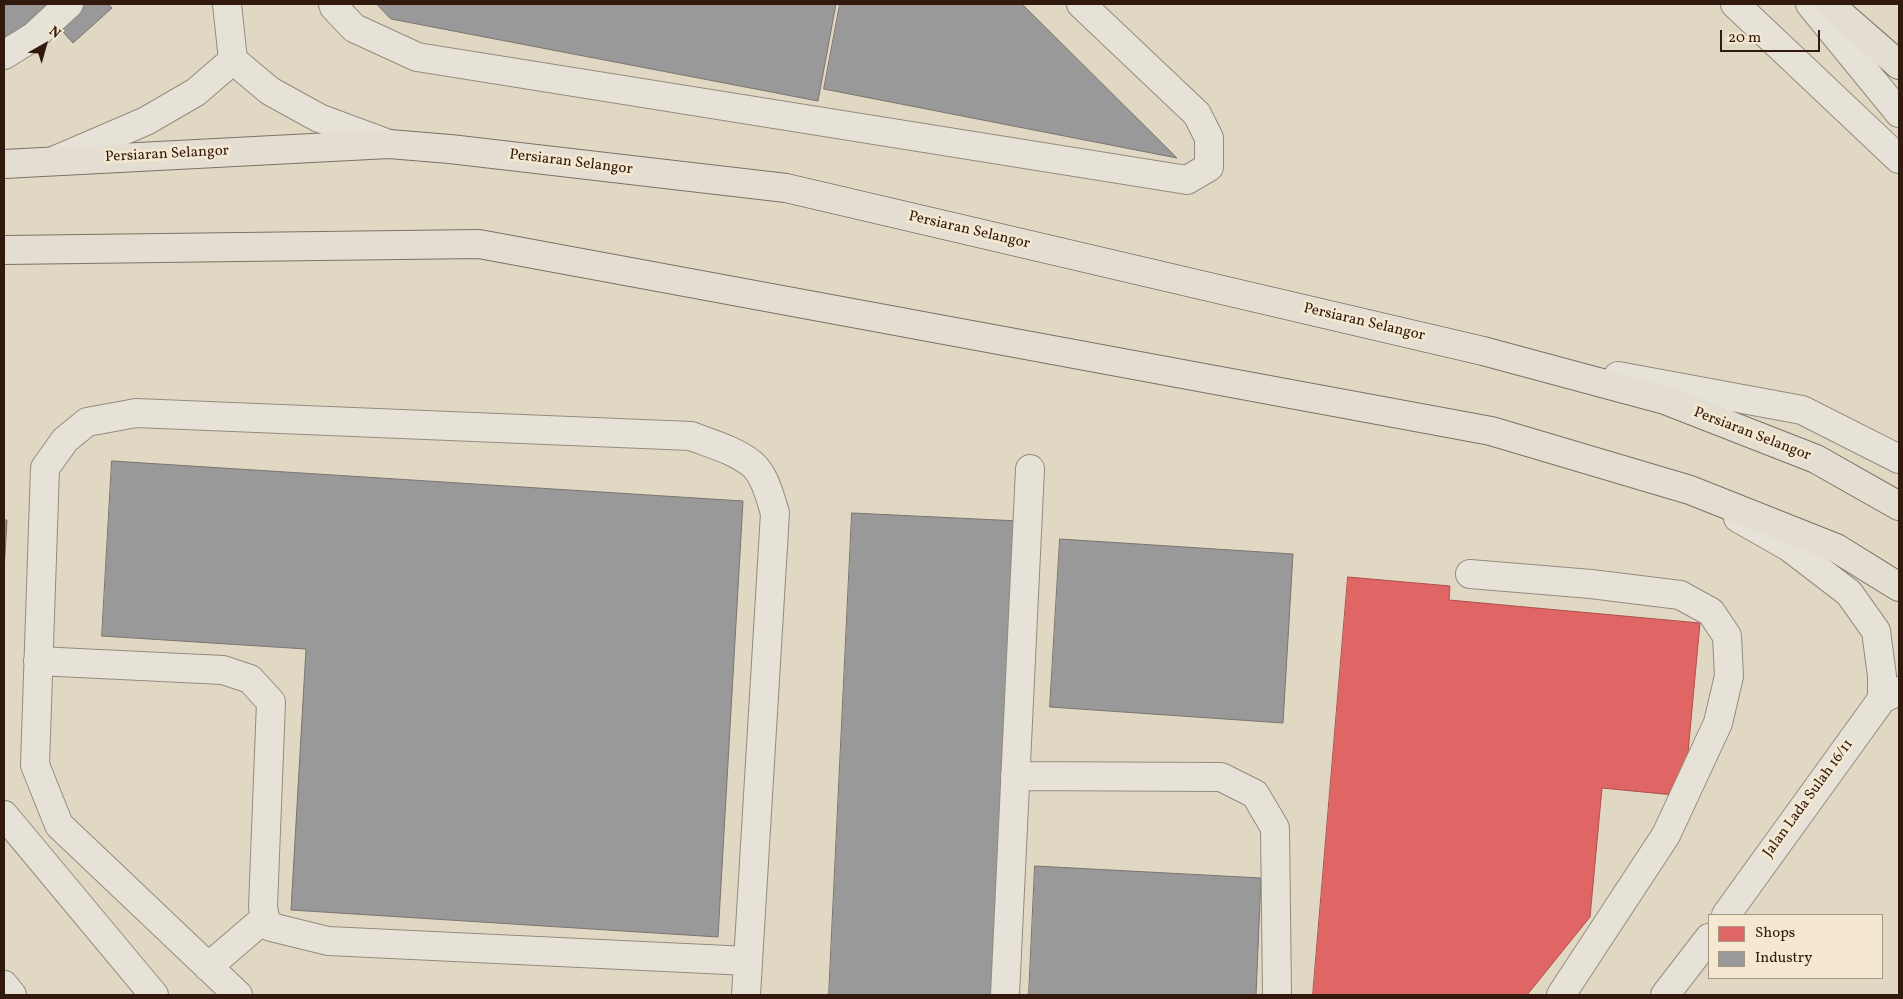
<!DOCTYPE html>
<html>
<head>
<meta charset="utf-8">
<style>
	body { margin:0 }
	#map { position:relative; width:1903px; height:999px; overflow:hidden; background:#e1d8c3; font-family:Vollkorn,serif }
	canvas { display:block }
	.frame { position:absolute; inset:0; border:5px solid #32190e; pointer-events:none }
	.legend { position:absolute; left:1708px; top:914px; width:175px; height:65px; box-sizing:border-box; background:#f4e8d0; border:1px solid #a69582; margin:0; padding:6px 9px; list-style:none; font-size:15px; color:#32190e }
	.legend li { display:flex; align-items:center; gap:10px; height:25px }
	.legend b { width:25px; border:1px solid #a69582 }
	.north { position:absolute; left:20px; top:20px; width:50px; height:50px; -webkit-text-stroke:4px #f4e8d0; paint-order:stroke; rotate:38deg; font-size:14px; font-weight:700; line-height:20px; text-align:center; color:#32190e }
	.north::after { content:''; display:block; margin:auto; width:18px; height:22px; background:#32190e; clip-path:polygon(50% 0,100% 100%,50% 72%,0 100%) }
	.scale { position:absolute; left:1720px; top:30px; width:100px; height:22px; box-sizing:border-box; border:2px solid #32190e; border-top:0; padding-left:6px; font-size:15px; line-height:18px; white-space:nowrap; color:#32190e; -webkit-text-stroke:4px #f4e8d0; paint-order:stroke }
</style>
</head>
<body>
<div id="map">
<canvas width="1903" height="999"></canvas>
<div class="frame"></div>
<ul class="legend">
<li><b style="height:14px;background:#e06666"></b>Shops</li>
<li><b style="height:14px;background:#999"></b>Industry</li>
</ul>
<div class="north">N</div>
<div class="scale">20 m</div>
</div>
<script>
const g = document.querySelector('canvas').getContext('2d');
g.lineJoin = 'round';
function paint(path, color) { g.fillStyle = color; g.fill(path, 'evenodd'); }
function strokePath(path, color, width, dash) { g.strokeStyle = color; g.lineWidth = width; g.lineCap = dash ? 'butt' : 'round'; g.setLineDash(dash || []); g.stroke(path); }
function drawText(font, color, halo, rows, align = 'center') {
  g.font = font + ' Vollkorn,serif'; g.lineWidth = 5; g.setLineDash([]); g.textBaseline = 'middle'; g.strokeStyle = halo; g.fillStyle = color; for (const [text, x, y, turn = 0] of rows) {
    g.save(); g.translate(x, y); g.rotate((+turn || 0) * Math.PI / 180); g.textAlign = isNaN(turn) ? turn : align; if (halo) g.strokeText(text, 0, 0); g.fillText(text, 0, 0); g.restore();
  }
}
const shops = new Path2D(`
	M1348,577l102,9 -1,14 251,23 -16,173 -82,-8 -12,129 -63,78h-214z`);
paint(shops, '#e06666');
strokePath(shops, '#ac4f4c', 1);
const industry = new Path2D(`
	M4,4h104l4,4 -39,35 -31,-34 -38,35z
	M377,4h459l-18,97 -427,-82z
	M840,4h182l155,154 -353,-69z
	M112,461l631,40 -25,436 -427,-27 15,-261 -204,-13z
	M852,513l167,8 -22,474h-168z
	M4,520h3l-3,51z
	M1060,539l233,15 -10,169 -233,-16z
	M1035,866l226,12 -5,117h-227z`);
paint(industry, '#999');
strokePath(industry, '#7a736f', 1);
const minor = new Path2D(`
	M227,4l6,56 37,31 49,27 70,26
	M333,4l1,3 20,21 63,29 770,123 22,-13v-29l-12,-24 -116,-110
	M1735,4l164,155
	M1810,4l89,109
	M4,55l29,-18 36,-33
	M53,161l93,-40 50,-29 37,-32
	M1618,376l184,34 97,49
	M1738,518l51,29 60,46 27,38 6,45v23
	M1470,574l121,10 89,11 31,17 16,24 2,40 -11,47 -52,112 -105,160
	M38,661l185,9 27,9 21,23 -8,205 2,11 6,9 57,14 420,20
	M1015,776l206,1 34,17 20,34 2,167
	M4,815l150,180
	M1726,915l156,-216 17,-8
	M208,967l57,-49
	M4,985l8,10
	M238,995l-179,-170 -24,-60 10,-297 20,-28 22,-18 49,-9 555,23c20,8 44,14 61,28 13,11 18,33 23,49l-29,482
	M1005,995l25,-526
	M1665,995l44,-57`);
const major = new Path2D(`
	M4,164l385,-20 61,5 336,39 697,163 182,49 151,59 83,47
	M4,250l475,-6 1012,187 199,59 146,58 63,39`);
const highway = new Path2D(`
	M1829,4l70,61`);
strokePath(minor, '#938b7e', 30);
strokePath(major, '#7a7266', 30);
strokePath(highway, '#7a7266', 30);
strokePath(minor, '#e7e2d8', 28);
strokePath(major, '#e4ddd1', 28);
strokePath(highway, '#e4ddd1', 28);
drawText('15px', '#32190e', '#f4e8d0', [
	["Persiaran Selangor",167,155,-3],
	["Persiaran Selangor",571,163,7],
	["Persiaran Selangor",969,231,13],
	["Persiaran Selangor",1364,323,13],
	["Persiaran Selangor",1752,435,21],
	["Jalan Lada Sulah 16/11",1809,799,-54]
]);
</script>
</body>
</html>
